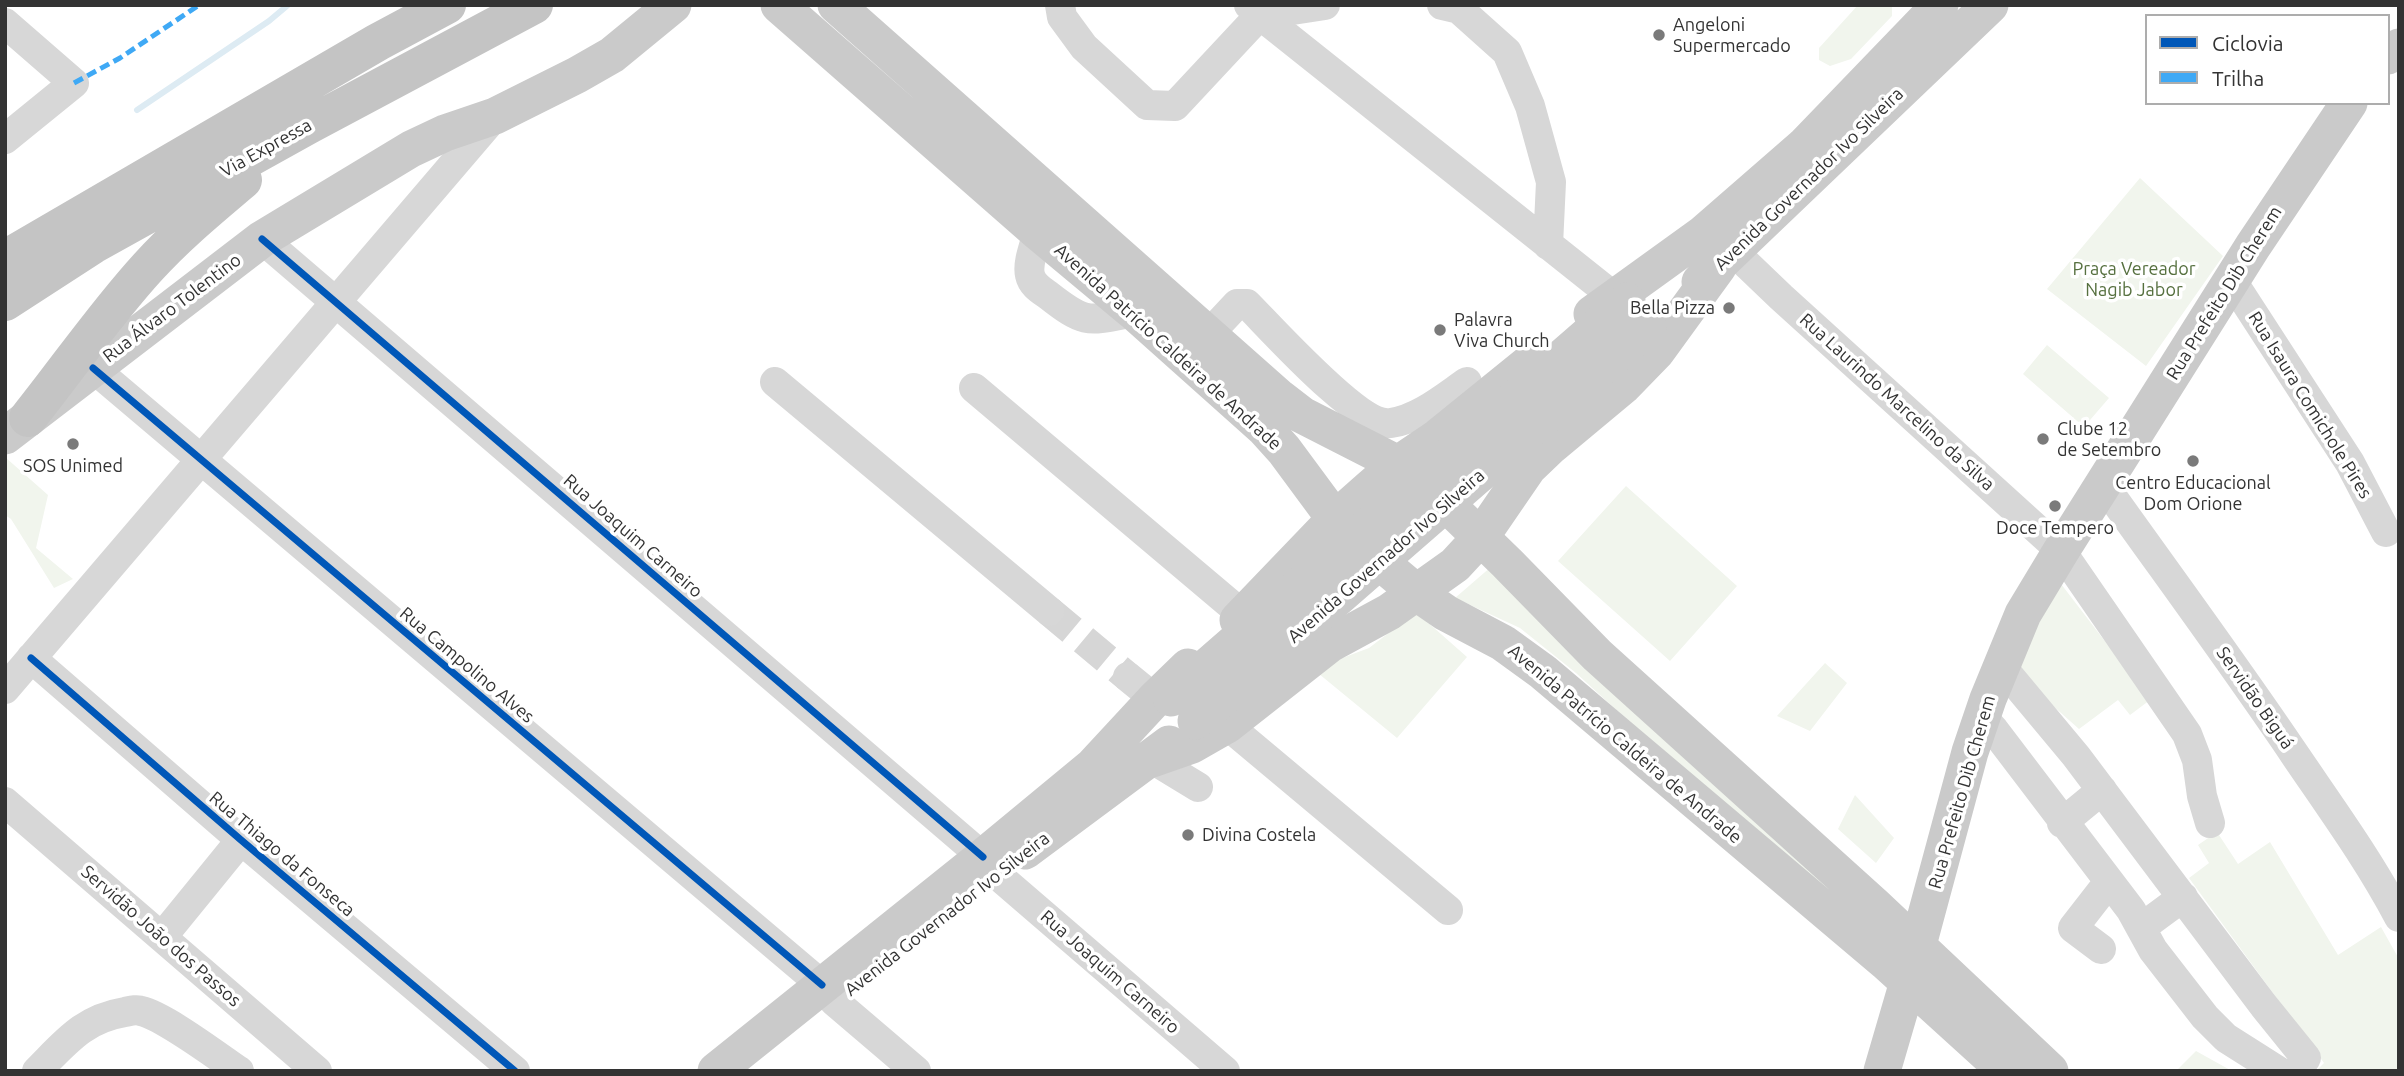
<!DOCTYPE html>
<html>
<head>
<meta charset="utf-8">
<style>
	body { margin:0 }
	#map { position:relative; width:2404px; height:1076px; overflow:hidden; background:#fff; font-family:Ubuntu,sans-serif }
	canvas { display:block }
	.frame { position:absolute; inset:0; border:7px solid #333; pointer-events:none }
	.legend { position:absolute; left:2145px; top:14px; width:245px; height:91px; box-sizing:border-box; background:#fff; border:2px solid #adadad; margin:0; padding:9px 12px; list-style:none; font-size:21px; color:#333 }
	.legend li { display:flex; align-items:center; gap:14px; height:35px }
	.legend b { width:35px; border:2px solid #adadad }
</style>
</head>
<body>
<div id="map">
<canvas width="2404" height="1076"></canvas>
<div class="frame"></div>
<ul class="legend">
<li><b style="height:9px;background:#0057b8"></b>Ciclovia</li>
<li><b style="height:9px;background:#3fa9f5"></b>Trilha</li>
</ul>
</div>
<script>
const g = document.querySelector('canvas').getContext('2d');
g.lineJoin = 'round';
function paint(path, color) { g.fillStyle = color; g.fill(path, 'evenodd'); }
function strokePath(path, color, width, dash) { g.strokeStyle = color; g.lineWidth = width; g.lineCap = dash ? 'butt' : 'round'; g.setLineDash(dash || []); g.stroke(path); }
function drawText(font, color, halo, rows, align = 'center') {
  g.font = font + ' Ubuntu,sans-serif'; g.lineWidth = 7; g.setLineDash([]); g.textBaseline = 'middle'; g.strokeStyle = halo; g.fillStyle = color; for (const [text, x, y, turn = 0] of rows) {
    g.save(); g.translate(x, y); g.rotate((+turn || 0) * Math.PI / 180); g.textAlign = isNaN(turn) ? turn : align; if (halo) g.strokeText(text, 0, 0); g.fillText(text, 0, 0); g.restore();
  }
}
paint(new Path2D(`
	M1858,5h34v11l-41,43 -21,7 -11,-6v-12z
	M2140,178l83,78 -77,110 -99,-77z
	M2047,345l62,53 -25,29 -61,-53z
	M5,457l43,38 -12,53 37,31 -19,9 -43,-69 -6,-4z
	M1626,486l111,100 -67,75 -112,-100z
	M1492,566l433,399 -193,-149 -156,-143 -56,-45 -65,-30z
	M2058,580l92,120 -20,15 -12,-15 -39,29 -64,-57z
	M1416,612l51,45 -70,81 -84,-69 56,-21z
	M1825,663l22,20 -37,48 -33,-15z
	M1855,795l39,43 -18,25 -38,-34z
	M2217,832l21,32 32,-22 68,113 43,-28 18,32v112h-83l8,-8 -135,-185 20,-15 -11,-18z
	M2196,1051l36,20h-56z`), '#f1f5ed');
strokePath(new Path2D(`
	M137,110l132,-89 19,-16`), '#ddebf3', 6);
strokePath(new Path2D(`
	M1049,611l79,66`), '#d6d6d6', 30, [30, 15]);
strokePath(new Path2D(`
	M1060,5l2,12 22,30 63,58 28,1 85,-91 -11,-10
	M1325,5l-65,10 353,281
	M1442,5l17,4 48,43 23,54 21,76 -3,63
	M5,23l69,60 -69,56
	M1038,232c-3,12 -11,31 -8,43 2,10 11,15 18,20 38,30 40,26 86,17
	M262,239l721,618
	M1734,252l47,45 280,254 126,183 10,26 5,36 8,27
	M2232,281l118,182 36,69
	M1208,335l29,-31h10c24,24 113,124 144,119 28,-4 54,-26 76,-41
	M93,368l729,617
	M775,382l274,229
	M974,388l269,227
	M2103,484c64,90 130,179 192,271 36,53 74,105 104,162
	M31,658l210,182 274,231
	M2001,666l75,90 188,250 42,52 -9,13
	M1128,677l27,22
	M5,689l490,-573
	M1982,717l12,13 137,180 22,40 52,67 21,21 52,33
	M1227,725l221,185
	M1152,759l46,28
	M5,802l312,269
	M2062,823l40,-33
	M995,873l230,198
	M2141,928l42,-31
	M162,937l79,-97
	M2101,949l-28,-21 35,-45
	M834,1001l82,70
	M37,1071c29,-29 46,-52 88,-59 5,-1 12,-3 16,-1 23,5 76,45 98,60`), '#d7d7d7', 30);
strokePath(new Path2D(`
	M779,5l259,227 96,80 131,117 19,21 51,69 32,32 50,42 29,20 57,30 40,29 343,290 120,109
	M836,5l444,393 22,17 96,49 39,31 70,68 90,92 278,251 175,165
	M2388,56l11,-9
	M1688,247l116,-101 136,-141
	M1700,282l290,-277
	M1592,314l115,-83
	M5,436l257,-197 149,-90 34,-16 50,-17 82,-41 35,-20 61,-50
	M1238,620l97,-101 35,-31 28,-24 40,-27 100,-81
	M1152,759l40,-14 35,-20 103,-81 59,-32 66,-47 25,-27 48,-70 23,-22 72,-60 34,-35 61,-84
	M1092,767l63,-68 33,-32
	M1025,851l144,-107
	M716,1071l267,-214 127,-105
	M1882,1071l26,-89 62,-230 18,-53 35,-85 38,-63 192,-305 96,-143`), '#cacaca', 37);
strokePath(new Path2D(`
	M5,259l373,-217 69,-37
	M5,302l88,-57 216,-120 225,-120
	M28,418c40,-50 77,-104 120,-151 29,-32 62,-59 95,-87`), '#c4c4c4', 38);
strokePath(new Path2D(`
	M1171,698l456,-397
	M1196,721l452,-394`), '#cacaca', 37);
strokePath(new Path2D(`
	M74,83l46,-25 79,-53`), '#3fa9f5', 5, [10, 5]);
strokePath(new Path2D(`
	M262,239l721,618
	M93,368l729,617
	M31,658l210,182 274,231`), '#0057b8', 7);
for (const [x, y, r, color] of [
	[1659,35,7,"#7a7a7a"],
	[1729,308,7,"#7a7a7a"],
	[1440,330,7,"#7a7a7a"],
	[2043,439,7,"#7a7a7a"],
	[73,444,7,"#7a7a7a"],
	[2193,461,7,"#7a7a7a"],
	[2055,506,7,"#7a7a7a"],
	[1188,835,7,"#7a7a7a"]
]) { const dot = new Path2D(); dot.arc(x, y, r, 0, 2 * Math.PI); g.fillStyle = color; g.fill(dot); strokePath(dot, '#fff', 2.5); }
drawText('18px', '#333', '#fff', [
	["Angeloni",1673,25],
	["Supermercado",1673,46],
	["Bella Pizza",1715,308,"right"],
	["Palavra",1454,320],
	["Viva Church",1454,341],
	["Clube 12",2057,429],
	["de Setembro",2057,450],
	["SOS Unimed",73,466,"center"],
	["Centro Educacional",2193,483,"center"],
	["Dom Orione",2193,504,"center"],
	["Doce Tempero",2055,528,"center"],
	["Divina Costela",1202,835]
], 'left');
drawText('18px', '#333', '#fff', [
	["Via Expressa",266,148,-29],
	["Avenida Governador Ivo Silveira",1809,179,-44],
	["Rua Prefeito Dib Cherem",2224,293,-58],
	["Rua Álvaro Tolentino",172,308,-37],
	["Avenida Patrício Caldeira de Andrade",1168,347,42],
	["Rua Laurindo Marcelino da Silva",1897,402,42],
	["Rua Isaura Comichole Pires",2310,405,58],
	["Rua Joaquim Carneiro",633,536,41],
	["Avenida Governador Ivo Silveira",1386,556,-41],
	["Rua Campolino Alves",467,665,40],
	["Servidão Biguá",2255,698,55],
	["Avenida Patrício Caldeira de Andrade",1625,744,40],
	["Rua Prefeito Dib Cherem",1962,792,-74],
	["Rua Thiago da Fonseca",282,854,40],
	["Avenida Governador Ivo Silveira",947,914,-38],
	["Servidão João dos Passos",161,936,41],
	["Rua Joaquim Carneiro",1110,972,41]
]);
drawText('18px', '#56703f', '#fff', [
	["Praça Vereador",2134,269],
	["Nagib Jabor",2134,290]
]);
</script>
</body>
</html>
